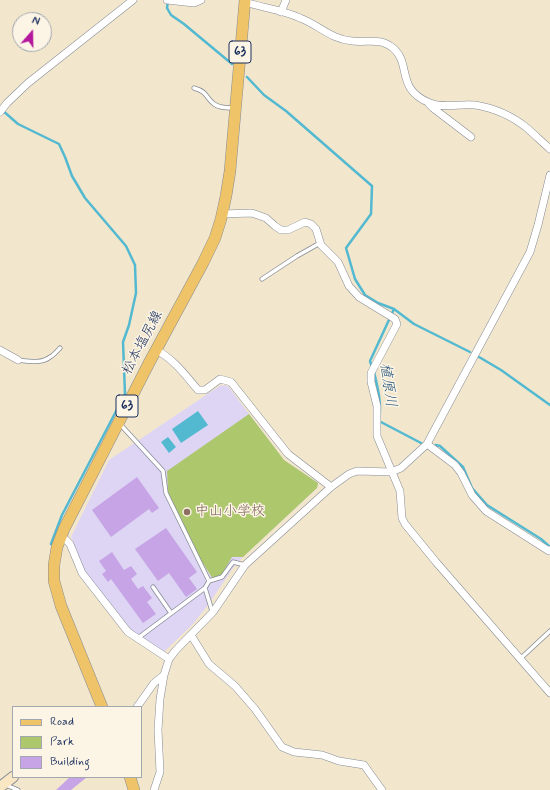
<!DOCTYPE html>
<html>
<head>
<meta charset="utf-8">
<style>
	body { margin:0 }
	#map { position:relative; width:550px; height:790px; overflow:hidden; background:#f2e7cc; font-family:Mynerve,sans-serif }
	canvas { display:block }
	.legend { position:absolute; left:12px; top:706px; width:130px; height:72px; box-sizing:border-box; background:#fcf5e5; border:1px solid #a2a6af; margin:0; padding:5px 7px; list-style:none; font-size:12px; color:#1b2f5e }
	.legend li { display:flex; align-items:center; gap:8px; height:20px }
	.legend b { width:20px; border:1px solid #a2a6af }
	.north { position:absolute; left:12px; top:12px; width:40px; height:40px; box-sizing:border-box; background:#fcf5e5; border:1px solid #a2a6af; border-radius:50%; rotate:20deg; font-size:11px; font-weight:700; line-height:16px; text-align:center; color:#1b2f5e }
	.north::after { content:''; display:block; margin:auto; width:14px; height:18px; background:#b5179e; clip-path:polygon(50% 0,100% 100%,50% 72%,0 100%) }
</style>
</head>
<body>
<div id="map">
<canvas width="550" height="790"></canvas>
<ul class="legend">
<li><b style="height:5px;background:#efc469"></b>Road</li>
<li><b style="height:11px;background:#adc76d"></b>Park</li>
<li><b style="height:11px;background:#c6a4e5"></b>Building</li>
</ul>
<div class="north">N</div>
</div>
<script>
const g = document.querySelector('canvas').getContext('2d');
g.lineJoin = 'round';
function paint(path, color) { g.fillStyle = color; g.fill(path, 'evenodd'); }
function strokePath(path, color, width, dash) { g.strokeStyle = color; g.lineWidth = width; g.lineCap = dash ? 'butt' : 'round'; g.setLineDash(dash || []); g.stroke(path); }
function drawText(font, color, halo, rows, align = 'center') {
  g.font = font + ' Mynerve,"Klee One",sans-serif'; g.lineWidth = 3; g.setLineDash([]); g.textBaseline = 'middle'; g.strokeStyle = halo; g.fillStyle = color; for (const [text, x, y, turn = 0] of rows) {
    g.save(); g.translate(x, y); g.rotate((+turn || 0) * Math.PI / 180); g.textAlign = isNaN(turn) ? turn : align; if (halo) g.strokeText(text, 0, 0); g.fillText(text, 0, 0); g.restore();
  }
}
paint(new Path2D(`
	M221,385l7,1 56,74 34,23 -1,5 -74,69 -10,11 -25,37 -15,19 -30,29 -31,-21 -48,-62 -13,-33 38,-77z`), '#ded5f5');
paint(new Path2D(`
	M249,414l35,46 34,23 -1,5 -74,69h-11l-10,17 -9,5 -13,-20 -32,-67 -1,-21z`), '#adc76d');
paint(new Path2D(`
	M198,411l10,14 -27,18 -9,-14z
	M168,437l8,10 -7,6 -8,-11z`), '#53b9d1');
strokePath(new Path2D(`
	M168,1l-1,7 4,7 13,9 48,40
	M247,77l17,18 22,16 86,75 -1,28 -25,34 9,31 10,16 13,8 16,6 20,15 56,28
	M2,110l16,14 41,20 6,13 7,19 13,22 41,48 9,19 1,28 -7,32 -6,17 2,52 -63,121 -11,29
	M479,357l22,13 49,35
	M372,367l-2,-6 24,-52
	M374,372c4,16 8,33 5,49l42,22
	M436,445l4,1 23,21 9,21 15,17 54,34 9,8`), '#53b9d1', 2.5);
paint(new Path2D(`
	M137,477l22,31 -7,5 -3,-4 -38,28 -19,-27z
	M166,528l31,44 -8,6 8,11 -11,8 -17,-24 -11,8 -23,-32z
	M112,552l12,18 7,-4 6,8 -6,5 7,10 5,-3 9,12 -5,4 9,12 -13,9 -32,-44 -3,3 -6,-8 4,-3 -7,-10z
	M70,777h17l-16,13h-15z`), '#c6a4e5');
const service = new Path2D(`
	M194,88c14,4 11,9 20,16 5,4 13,4 19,4
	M262,279l35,-23 23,-13
	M18,360c9,1 24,4 32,-3 4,-2 7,-6 10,-9
	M119,423l44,48 3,22 43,88 -4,7 -67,50
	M209,581l13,-4 11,-15 12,3
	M153,587l18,26
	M205,588l7,23
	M520,659l30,-28
	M6,785l12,5`);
const minor = new Path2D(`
	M167,0l27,3 7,-3
	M245,2c18,6 38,8 55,16 19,7 30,21 52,23 15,2 28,-4 41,7 19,16 2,41 37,55 14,6 30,0 45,2 19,3 37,11 52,23 8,7 15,14 23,21
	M281,12l5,-12
	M429,104l4,4 38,29
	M0,112l7,-9 21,-20 105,-83
	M222,214l30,-1 14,5 9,8 6,4h7l17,-8 6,2 5,5 5,16 17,17 11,24 10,11 36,22 2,5 -26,49v9l6,24v30l23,55 2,27 3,6 31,38 114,131
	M0,350l18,10
	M156,350c18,9 30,26 42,40h7l15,-11 11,3 57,72 43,33
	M427,444l28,21 6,8 11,22 14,16 63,40 1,-1
	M62,536l8,8 12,29 46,59 41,27
	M191,635l18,29 26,22 20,23 27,38 12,5 28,3 17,6 25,4 18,25
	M137,707l17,-24 10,-8
	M154,790l6,-18 -2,-42 2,-31 4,-24 5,-16 7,-9 37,-38 32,-47 86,-78 18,-13 8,-3 34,1 10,-4 26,-24 103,-192 8,-27 12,-50`);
const secondary = new Path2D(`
	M0,787l13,-10`);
const primary = new Path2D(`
	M102,707l-41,-101 -7,-25v-16l3,-18 7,-18 85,-166 54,-100 12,-25 6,-19 5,-23 4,-25 15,-171
	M130,777l4,13`);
strokePath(service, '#868b95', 5);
strokePath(minor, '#868b95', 8);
strokePath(secondary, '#868b95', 12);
strokePath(primary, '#868b95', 12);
strokePath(service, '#fff', 3.5);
strokePath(minor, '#fff', 7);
strokePath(secondary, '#f9e7c3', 10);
strokePath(primary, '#efc469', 11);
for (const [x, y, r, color] of [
	[187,512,4,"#8d6e63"]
]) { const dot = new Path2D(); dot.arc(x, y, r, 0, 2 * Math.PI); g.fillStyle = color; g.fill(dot); strokePath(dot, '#fcf5e5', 1.5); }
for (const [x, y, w] of [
	[240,52,22],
	[127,406,22]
]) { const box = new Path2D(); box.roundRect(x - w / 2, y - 11, w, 22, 3); g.fillStyle = '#fcf5e5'; g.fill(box); strokePath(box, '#1b2f5e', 1); }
drawText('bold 13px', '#1b2f5e', null, [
	["63",240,52],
	["63",127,406]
]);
drawText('14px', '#1b2f5e', '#fcf5e5', [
	["松本塩尻線",143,343,-62]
]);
drawText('14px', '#785e54', '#fcf5e5', [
	["中山小学校",195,512]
], 'left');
drawText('italic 15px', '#2c5880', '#fcf5e5', [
	["植原川",387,385,82]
]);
</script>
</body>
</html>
